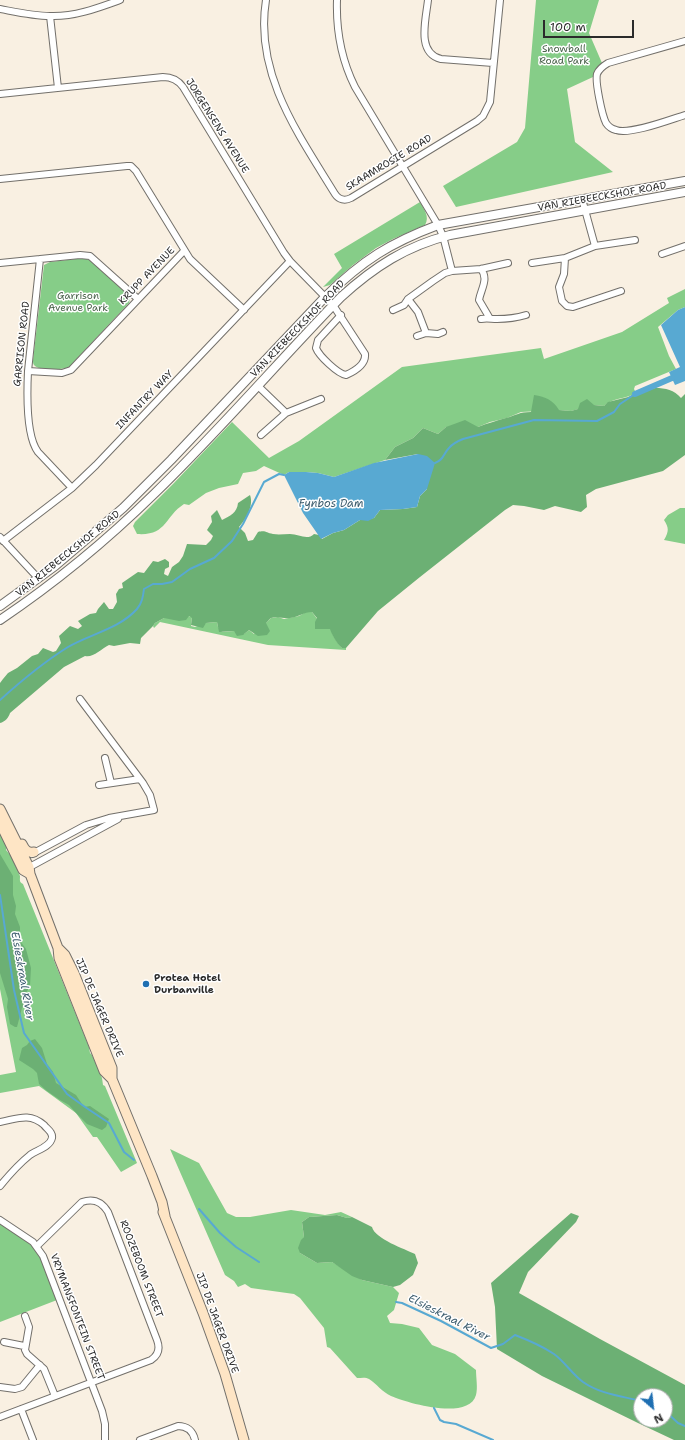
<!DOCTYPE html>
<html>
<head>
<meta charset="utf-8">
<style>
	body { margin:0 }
	#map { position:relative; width:685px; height:1440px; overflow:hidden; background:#f9f0e2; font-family:"Shantell Sans",sans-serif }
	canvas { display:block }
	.north { position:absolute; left:633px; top:1388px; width:40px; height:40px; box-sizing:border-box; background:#fff; border:1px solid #aaa; border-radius:50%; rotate:152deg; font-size:11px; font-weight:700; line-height:16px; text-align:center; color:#2b2b2b }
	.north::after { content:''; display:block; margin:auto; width:14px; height:18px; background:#1f6fb2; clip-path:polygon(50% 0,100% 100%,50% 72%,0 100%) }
	.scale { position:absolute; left:543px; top:20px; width:91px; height:18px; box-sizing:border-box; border:2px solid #2b2b2b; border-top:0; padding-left:5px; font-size:12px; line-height:14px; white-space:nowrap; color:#2b2b2b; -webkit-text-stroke:3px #fff; paint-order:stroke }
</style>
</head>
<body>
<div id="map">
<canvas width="685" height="1440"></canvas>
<div class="north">N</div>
<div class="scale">100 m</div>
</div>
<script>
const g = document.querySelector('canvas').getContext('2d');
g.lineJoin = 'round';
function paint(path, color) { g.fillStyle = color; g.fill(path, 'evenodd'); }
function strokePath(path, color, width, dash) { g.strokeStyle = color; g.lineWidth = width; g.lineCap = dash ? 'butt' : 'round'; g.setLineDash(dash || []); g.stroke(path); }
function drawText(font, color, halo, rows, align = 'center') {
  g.font = font + ' "Shantell Sans",sans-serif'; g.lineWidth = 3; g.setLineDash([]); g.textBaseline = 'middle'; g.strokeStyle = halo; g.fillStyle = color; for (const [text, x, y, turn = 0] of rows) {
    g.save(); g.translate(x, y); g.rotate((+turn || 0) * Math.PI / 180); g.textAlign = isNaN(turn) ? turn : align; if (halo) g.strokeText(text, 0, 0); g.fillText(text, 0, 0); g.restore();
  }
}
paint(new Path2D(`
	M536,0h63l-10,33 13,30 -6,6 -3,8 -26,12 8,53 38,30 -157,35 -13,-21 74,-44 8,-14z
	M420,202c4,7 10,15 5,23l-32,14 -17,9 -23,17 -23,20 -7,2 19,-19 -8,-14z
	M84,258l8,3 36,34 2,4 -1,4 -60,64c-6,3 -29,4 -34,-1 -2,-2 -2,-3 -2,-6l11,-95 6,-3z
	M685,289v18l-7,3 -20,17 11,29 7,13 -41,17 -1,3 2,4c-10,6 -25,5 -32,13l-10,-1 -23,6 -12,-1 -38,2 -14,6 -17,4 -12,5h-32l-8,7 -15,-6 -10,10 -18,9 -10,13 -51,17 -16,-4 -12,-1h-17l-5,3 -20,-9 -8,5 -13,2 -5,11 -19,4 -13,5 -17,12 -5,-1c-20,13 -17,32 -47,30l-4,-8 2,-4 39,-39 58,-61 37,36 30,-17 103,-74 139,-19 3,11 78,-27 47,-29 -2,-5z
	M680,508h5v36l-21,-4c5,-9 5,-12 0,-20l4,-5z
	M306,612h6l12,16 7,1c1,6 7,15 11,19h4v2l-78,-5 -108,-23 -6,6 -1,-2 2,-3 9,-5 24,-2 4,1 -1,9 4,1 11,-4 11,-1 1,5 4,5 12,-1 10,3 5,-4 5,4 17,-16 7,-1 6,2 15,-3z
	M0,833l7,14 -1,3 5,6 9,20c0,4 -1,6 3,8l66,163 1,6 2,2 10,23 1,7 2,1 32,77 -16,9 -24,-35h-4l-17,-24 -37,-27 -39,7v-18l16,-3 -16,-83z
	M170,1149l29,14 28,50 9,4h14l41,-7 34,5 16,-3 11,5 -5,1 -10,-3 -28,2 -7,5 2,15 -4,16 17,10 15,-1 30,18 31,7 6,6 -5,17 -7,6 3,7 12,1 17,4 13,17 23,9 21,16c0,8 2,18 0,25 -7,26 -69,8 -85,1 -9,-4 -14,-12 -22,-17 -3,-2 -8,-1 -12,-1l-27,-30 -3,-1 -3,-19 -24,-30 -6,-4 -43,-6 -6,-4 -7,3 -4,-6 -9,-6z
	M0,1224l32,21 8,12 17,43 -57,22z`), '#86cd88');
paint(new Path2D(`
	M655,388c11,0 19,2 26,10l4,-4v61l-22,16 -67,18 -10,6 1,12 -6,5 -26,-6 -11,4 -20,-4 -11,-1 -8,5 -85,67 -42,34 -32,37h-4c-5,-4 -10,-13 -12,-19h-15v-7l2,-4 -5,-6c-8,0 -14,5 -22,6 -6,1 -13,-2 -19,0 -2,1 -3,3 -5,5l4,8 -3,4 -9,1 -9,-6 -6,5 -6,1 -3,-5 -15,1 -2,-10 -11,1 -3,5 -12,-3 1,-7 -3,-2 -3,4 -7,1 -15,-3 -9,5 -2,3 -12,12 -1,6 -10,-1 -16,3 -5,-1c-8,4 -16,13 -24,11l-21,11 -54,46c-1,4 -5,9 -10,10v-40l3,-4 5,-6 9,-5 15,-12 6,-2 5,-6 10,4 3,-1 5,-8 -2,-7 11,-10 8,3 4,-3 -4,-5 12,-7 6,-1 2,-4 6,-7 5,7h4l4,-7 -1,-8 3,-5 4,-1 -1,-5 16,-11 6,1 9,-12 5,1 7,-3 4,3v5l-4,2 -1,5 4,2 4,-9 7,-5 4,-6 4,-12 19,1 5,-5 2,-4 -6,-6 5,-8 -1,-6 6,-6 5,10c8,-4 15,-7 16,-17l12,-8c4,11 -4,24 -11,32l6,6 3,8 5,-1 5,-8c8,-2 8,1 15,2 6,1 11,0 17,0 9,0 17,7 24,0l5,1 3,4 11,-6 11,-3 16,-10 14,-2 6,-8 23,-1 14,-2 3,-11 7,-7 -9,-35 -33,6 10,-13 18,-9 10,-10 15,6 8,-7 19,-7 13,7c10,-4 18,-6 28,-9 11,-3 13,-6 25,-6l3,-17c12,2 19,5 25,15l12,1 7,-2 2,-6 7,-4 7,6 10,1 4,-4 20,-5 10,-5 4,1z
	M0,854l13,22v19l3,11 -1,8 5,13v14l6,8 5,19 -1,18 -4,7 1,8 -5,7 -5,19h-2l-5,-3 -3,-17 1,-8 -8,-26z
	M35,1039l7,9 5,16 6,8 3,11 20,12 8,12 6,-1 19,13 -3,8 -4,3 -15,-6 -11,-11 -7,-8 -9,-5 -13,-9 -8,-7 -2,-11 -4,-4 -14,-9 3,-12 5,-3 3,-4z
	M571,1213l8,3 -3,6 -48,50 -9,21 81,46 85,46v55h-11l-36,-17 -96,-47 -45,-27 -2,-42 -4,-24zM641,1396h24v24h-24z
	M337,1215l10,3 5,-1 20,10c3,12 33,22 43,27l3,9 -5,12 -13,10 -7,2 -31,-7 -10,-4 -20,-14 -15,1 -17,-10 -2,-5 3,-8 3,-3 -2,-15 7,-5z`), '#6cb074');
paint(new Path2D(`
	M685,307v74l-10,4 -6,-13 11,-5 -19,-42 17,-15z
	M418,454l9,2 8,7 -8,26 -7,7 -3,11 -14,2 -23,1 -6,8 -6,3 -8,-1 -16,10 -11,3 -12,6 -18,-26 -19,-38 5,-3h17l12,1 16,4 40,-14z`), '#58a9d2');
strokePath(new Path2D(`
	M435,463c9,-3 8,-9 14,-15 3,-4 9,-7 14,-9l71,-19 63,1 17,-9 6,-8 15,-10
	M0,700c21,-19 44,-38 68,-53 22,-13 51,-18 69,-38 5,-6 6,-12 7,-20l9,-5h9l10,-2 18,-13 24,-11 18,-17 11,-17 21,-42 15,-8 5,1
	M0,895l14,95 10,43 43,61 18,13 24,16 15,29 10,8
	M199,1209l21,24 16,14 23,15
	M396,1302l6,1 39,18 50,27 12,-4 12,-9c13,5 27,11 39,19 11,8 18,20 29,28 17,12 38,14 58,19
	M434,1408l6,12 4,2 12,2 37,16
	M665,1411l13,12 7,3`), '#58a9d2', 2);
strokePath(new Path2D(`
	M635,394l37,-16`), '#58a9d2', 6);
const minor = new Path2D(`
	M266,0c-12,74 33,135 69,194 4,6 10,7 16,4l126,-77 6,-5 7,-14 10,-102
	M337,0c-1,31 4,59 18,87l83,138 5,11 9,35 -7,2 -12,8 -25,18 -4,6 -11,5
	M428,0c-2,19 -12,53 13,59l52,4
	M0,9c16,3 33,7 50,7 24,1 48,-8 70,-16
	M50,16l8,72
	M685,41l-77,22c-5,3 -9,6 -11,11 -2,8 5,41 9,49 2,3 6,6 10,7 14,5 53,-10 69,-15
	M0,94l163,-17c9,0 15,3 20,10l101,166 6,8 43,44 32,49c1,10 -10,17 -19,21 -8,-1 -27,-19 -30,-27l2,-8 23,-25
	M0,179l127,-13h4l5,5 54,88 54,51
	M582,199l13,47
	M662,254l23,-8
	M565,258l-1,16 -5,13 3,14 5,5 6,1 48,-16
	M40,259l-12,112c-1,21 -2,65 10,81l34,36
	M0,263l80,-8 10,1 48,43
	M532,263l33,-5 30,-12 40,-6
	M481,269c8,10 0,20 -2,31l10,17
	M452,271l29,-2 27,-6
	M408,299l10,13 8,21
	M481,319c6,-1 10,0 16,0 10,0 19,-1 29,-4
	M417,336l9,-3 12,1 5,-2
	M28,371l34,2 9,-3 113,-119
	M258,386l28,27 -25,22
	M286,413l35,-14
	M0,537l38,41
	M3,541l69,-53 24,-23 194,-204
	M105,758l6,25
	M99,785l41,-6
	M32,854l54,-29 23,-7 45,-8 -4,-15 -7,-12 -63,-84
	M26,869l92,-50
	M0,1122c17,-3 29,-10 44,3 3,4 9,7 8,13 -2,9 -15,12 -22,17 -10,8 -21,20 -30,31
	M0,1220l33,22 10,14 59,155 3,13v16
	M25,1316l4,11 -4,23 2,4 17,15 11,27
	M4,1342l20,4
	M0,1387l15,2 7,-2 18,-22
	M21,1409l12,31
	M0,1417l151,-57c8,-5 9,-12 6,-20l-49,-128c-6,-10 -14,-14 -26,-10l-45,44
	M140,1440l38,-14c9,0 15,5 17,14`);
const tertiary = new Path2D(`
	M0,606l55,-40 68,-58 48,-48 155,-164c37,-36 64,-53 112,-71l247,-44
	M0,620c55,-37 107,-80 154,-126 65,-63 124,-132 187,-197 33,-30 65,-51 109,-62l235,-43`);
const secondary = new Path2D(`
	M0,809l29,58 1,7 28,74 1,10 45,113 8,8 40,97 10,26 3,14
	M0,823l23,47 7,4
	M22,844c3,6 5,9 12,8
	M58,948l7,7 9,18 38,95v11
	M163,1212l40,101 22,61 19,66`);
strokePath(minor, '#73706b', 8);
strokePath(tertiary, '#73706b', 10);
strokePath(secondary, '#73706b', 11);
strokePath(minor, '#fff', 6);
strokePath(tertiary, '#fff', 8);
strokePath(secondary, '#fee5c5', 9);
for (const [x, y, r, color] of [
	[146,984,4,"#1f6fb2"]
]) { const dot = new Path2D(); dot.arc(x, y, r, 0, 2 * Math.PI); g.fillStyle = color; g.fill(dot); strokePath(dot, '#fff', 1.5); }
drawText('10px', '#4b644c', '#fff', [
	["Snowball",564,49],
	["Road Park",564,61],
	["Garrison",78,296],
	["Avenue Park",78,308]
]);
drawText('10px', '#2b2b2b', '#fff', [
	["JORGENSENS AVENUE",217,126,58],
	["SKAAMROSIE ROAD",389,163,-31],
	["VAN RIEBEECKSHOF ROAD",602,197,-10],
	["KRUPP AVENUE",147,276,-46],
	["VAN RIEBEECKSHOF ROAD",298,329,-46],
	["GARRISON ROAD",22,344,-84],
	["INFANTRY WAY",145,400,-46],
	["VAN RIEBEECKSHOF ROAD",68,554,-39],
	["JIP DE JAGER DRIVE",99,1008,67],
	["ROOZEBOOM STREET",141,1269,69],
	["VRYMANSFONTEIN STREET",77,1317,69],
	["JIP DE JAGER DRIVE",217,1323,70]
]);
drawText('bold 10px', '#2b2b2b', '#fff', [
	["Protea Hotel",154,978],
	["Durbanville",154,990]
], 'left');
drawText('italic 11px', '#3d5d6e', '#fff', [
	["Fynbos Dam",331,504],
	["Elsieskraal River",22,976,80],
	["Elsieskraal River",449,1318,27]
]);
</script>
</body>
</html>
